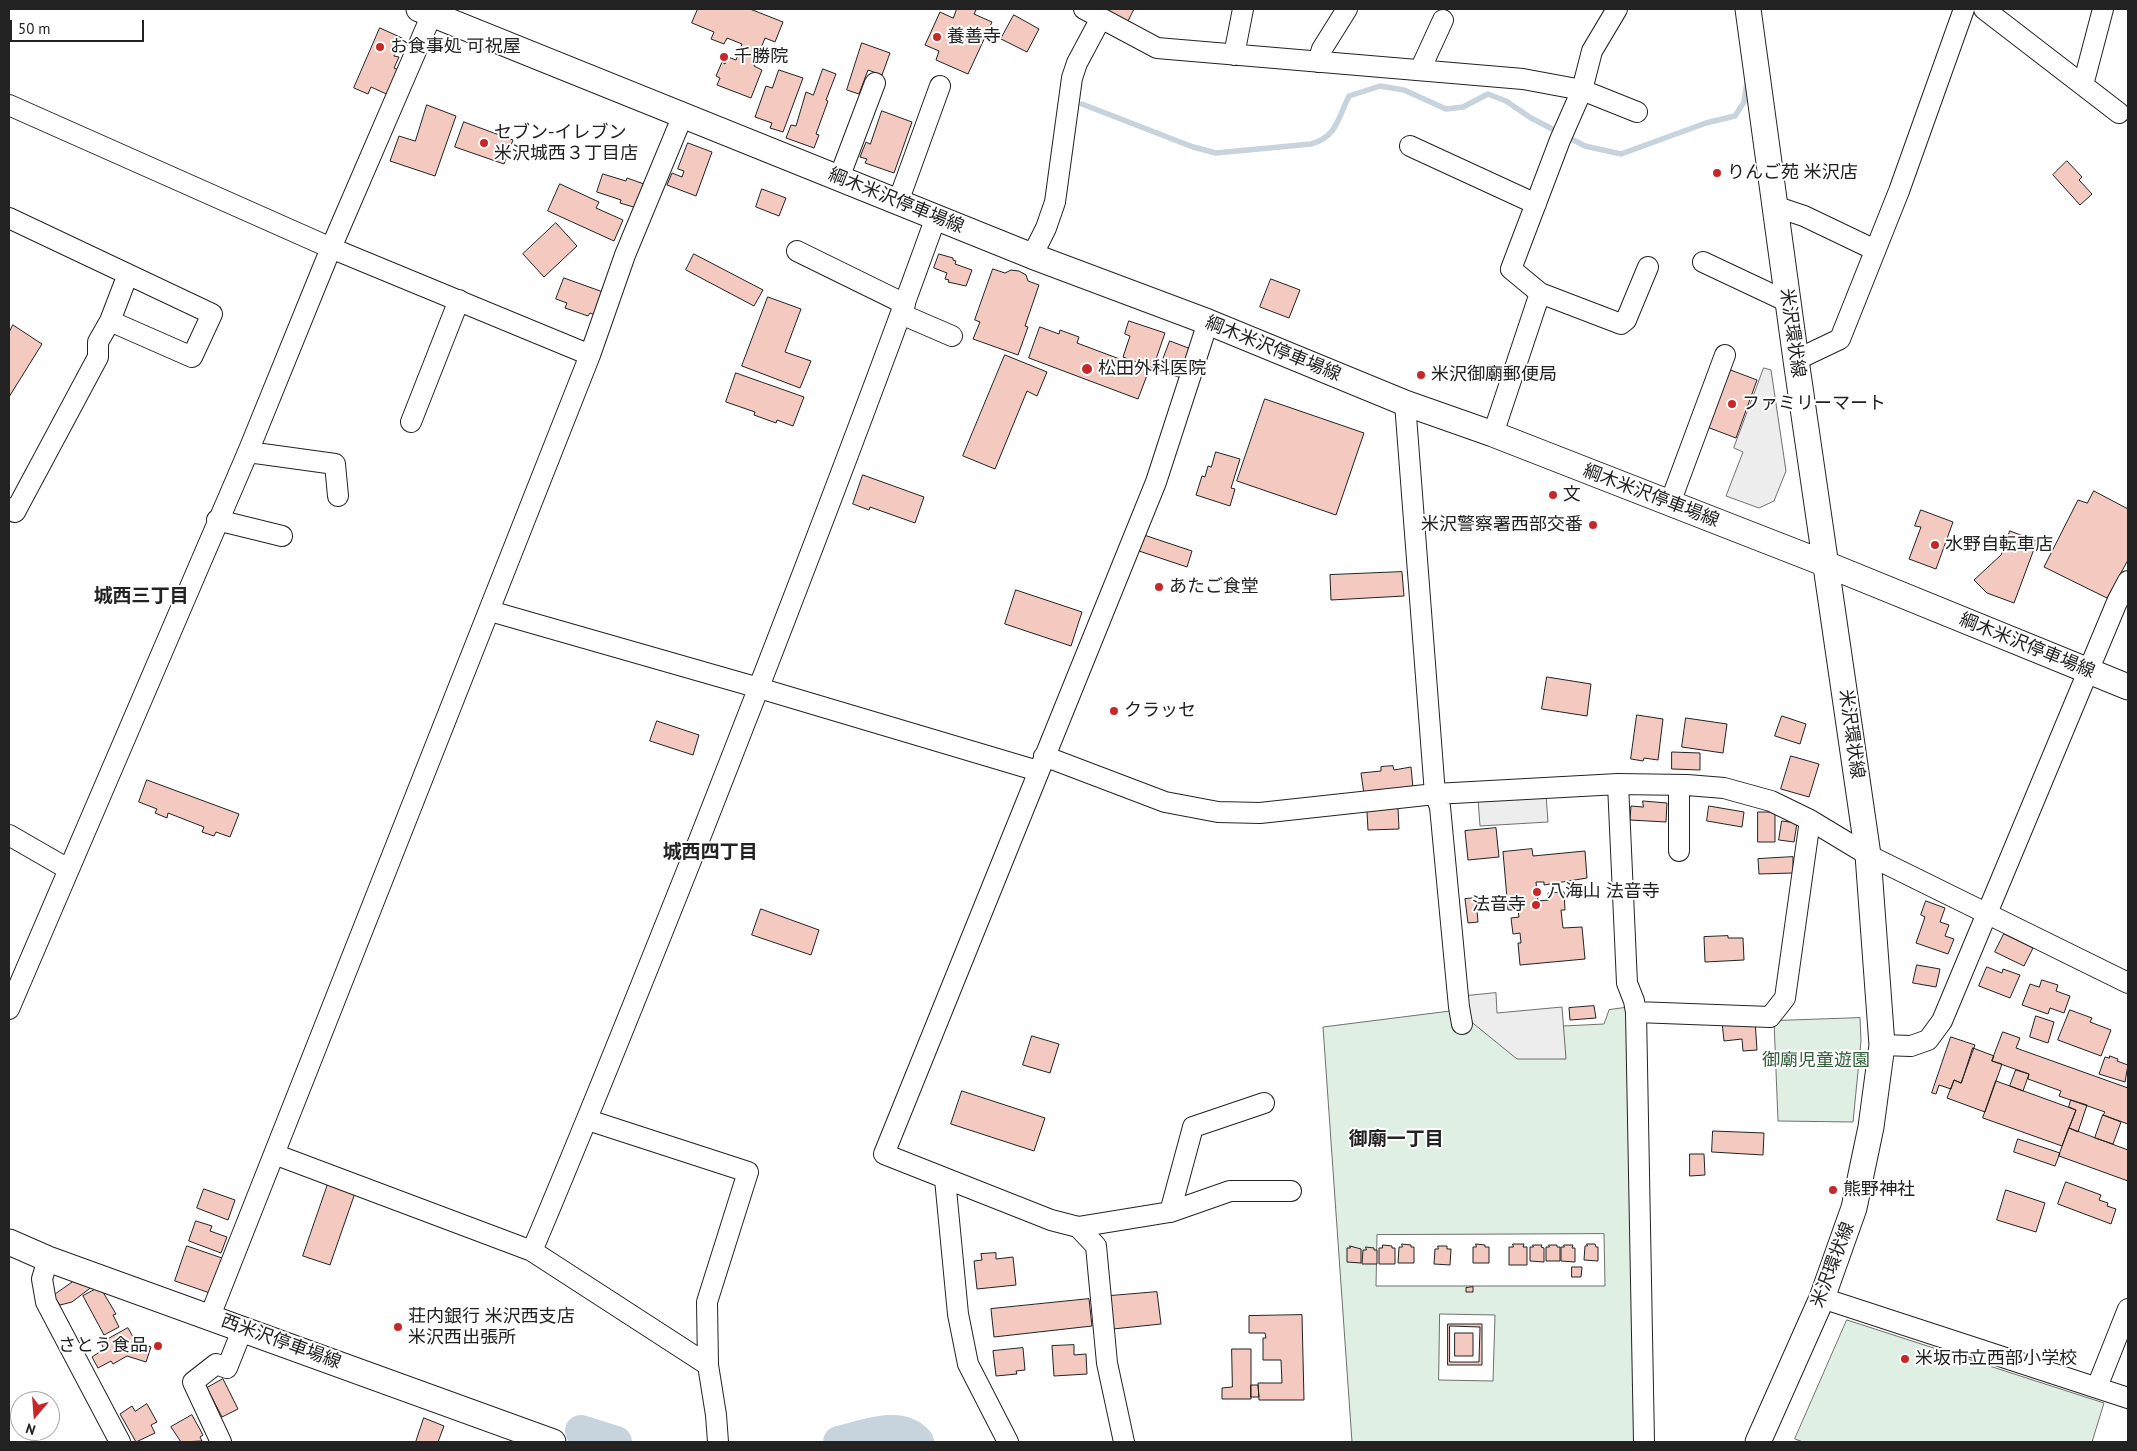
<!DOCTYPE html>
<html>
<head>
<meta charset="utf-8">
<style>
	body { margin:0 }
	#map { position:relative; width:2137px; height:1451px; overflow:hidden; background:#fff; font-family:"PT Sans",sans-serif }
	canvas { display:block }
	.frame { position:absolute; inset:0; border:10px solid #222; pointer-events:none }
	.north { position:absolute; left:10px; top:1391px; width:50px; height:50px; box-sizing:border-box; background:#fff; border:1px solid #a7a7a7; border-radius:50%; rotate:198deg; font-size:14px; font-weight:700; line-height:20px; text-align:center; color:#222 }
	.north::after { content:''; display:block; margin:auto; width:18px; height:22px; background:#c62828; clip-path:polygon(50% 0,100% 100%,50% 72%,0 100%) }
	.scale { position:absolute; left:10px; top:20px; width:134px; height:22px; box-sizing:border-box; border:2px solid #222; border-top:0; padding-left:6px; font-size:15px; line-height:18px; white-space:nowrap; color:#222; -webkit-text-stroke:4px #fff; paint-order:stroke }
</style>
</head>
<body>
<div id="map">
<canvas width="2137" height="1451"></canvas>
<div class="frame"></div>
<div class="north">N</div>
<div class="scale">50 m</div>
</div>
<script>
const g = document.querySelector('canvas').getContext('2d');
g.lineJoin = 'round';
function paint(path, color) { g.fillStyle = color; g.fill(path, 'evenodd'); }
function strokePath(path, color, width, dash) { g.strokeStyle = color; g.lineWidth = width; g.lineCap = dash ? 'butt' : 'round'; g.setLineDash(dash || []); g.stroke(path); }
function drawText(font, color, halo, rows, align = 'center') {
  g.font = font + ' "PT Sans","Noto Sans JP",sans-serif'; g.lineWidth = 4; g.setLineDash([]); g.textBaseline = 'middle'; g.strokeStyle = halo; g.fillStyle = color; for (const [text, x, y, turn = 0] of rows) {
    g.save(); g.translate(x, y); g.rotate((+turn || 0) * Math.PI / 180); g.textAlign = isNaN(turn) ? turn : align; if (halo) g.strokeText(text, 0, 0); g.fillText(text, 0, 0); g.restore();
  }
}
const green = new Path2D(`
	M1631,1007l11,435h-290l-29,-415 135,-17 107,49 -2,-33 41,-2 5,-14zM1604,1234l1,52h-229l1,-51zM1440,1314l55,1 -2,66 -54,-1z
	M1860,1018l1,23 -8,81 -75,-1 -4,-100z
	M1847,1320l257,83 -12,39h-289l-8,-3z`);
paint(green, '#e0efe3');
strokePath(green, '#6f6f6f', 1);
const parking = new Path2D(`
	M1764,368l7,2 15,101 -12,30 -15,7 -33,-12 17,-44 -9,-4z
	M1546,795l2,27 -68,4 -2,-27z
	M1496,993l1,20 65,-6 4,52h-49l-48,-39 -3,-24z`);
paint(parking, '#ededed');
strokePath(parking, '#6f6f6f', 1);
strokePath(new Path2D(`
	M1082,104l111,43 23,6 95,-9c26,-7 27,-26 38,-48l31,-10 24,4 42,19 17,-2 25,-13 18,7 25,17 54,28 36,8 85,-31 29,-7 9,-14 3,-20`), '#c7d3dd', 5.5);
strokePath(new Path2D(`
	M581,1431l35,11
	M839,1442c23,-5 61,-22 79,0`), '#c7d3dd', 32);
const building = new Path2D(`
	M698,9h52l33,13 -8,20 -10,-4 -11,28 8,4 -11,28 -34,-13 3,-7 -4,-2 6,-14 3,2 3,-7 8,3 6,-16 -15,-6 -3,6 -13,-5 3,-7 -22,-9z
	M957,9h16l3,1 -2,4 18,8 -24,52 -32,-14 3,-9 -14,-6 15,-33 13,6z
	M1100,9h34l-6,12z
	M1014,15l25,14 -12,23 -26,-13z
	M380,28l22,10 -8,18 5,1 -5,11 7,3 -10,25 -20,-9 -3,7 -14,-6z
	M862,43l28,10 -8,22 -14,-5 -9,24 -12,-4z
	M823,69l13,5 -10,26 2,1 -12,33 3,1 -5,13 -28,-10 5,-13 5,1 10,-34 7,3z
	M779,70l24,8 -20,54 -13,-4 2,-5 -17,-6 11,-31 6,2z
	M427,105l29,11 -21,60 -45,-15 9,-25 16,5z
	M882,111l30,11 -18,51 -29,-10 2,-4 -7,-2 6,-15 4,2z
	M464,122l49,18 -9,24 -49,-17z
	M688,143l24,9 -16,44 -29,-11 5,-12 10,4 2,-6 -6,-2z
	M2067,161l15,16 -3,3 13,14 -12,11 -27,-30z
	M603,174l23,7 1,-3 17,6 -7,24 -17,-5 1,-3 -24,-8z
	M560,184l39,18 -3,6 27,12 -9,21 -66,-30z
	M762,189l24,9 -7,18 -23,-9z
	M556,223l21,23 -33,31 -21,-23z
	M694,254l69,36 -9,16 -68,-36z
	M939,254l14,4v2l3,1 -1,3 17,6 -6,16 -18,-4 1,-2 -4,-1 2,-6 -13,-5z
	M993,269l12,4 6,-3 8,1 7,4 2,6 11,4 -14,41 3,1 -10,28 -45,-16 7,-17 -5,-2z
	M564,278l39,14 -8,23 -5,-2 -2,3 -23,-8 2,-5 -11,-4z
	M1271,279l29,11 -11,28 -29,-11z
	M768,297l33,12 -16,43 26,9 -11,27 -58,-22z
	M1129,321l36,12 -12,35 -30,-11 7,-21 -5,-2z
	M13,325l29,19 -33,53v-64z
	M1040,327l19,7 1,-4 19,7 -2,6 72,27 -11,29 -109,-41z
	M1170,341l21,8 -10,29 -22,-8z
	M1005,355l42,17 -10,24 -10,-5 -32,78 -32,-13z
	M1728,369l29,11 -21,58 -29,-11z
	M736,373l68,24 -11,29 -16,-6 -1,3 -22,-8 1,-3 -29,-10z
	M1265,399l99,34 -28,82 -99,-34z
	M1216,452l24,7 -9,29 4,1 -5,17 -34,-11 6,-19 3,1 3,-11 3,1z
	M863,475l61,22 -9,26 -45,-16 -1,3 -16,-6z
	M2094,491l34,18v51l-21,38 -63,-31 34,-67 9,3z
	M1921,510l32,12 -17,47 -27,-10 12,-32 -6,-1z
	M2010,531l27,10 -23,62 -27,-10 -13,-13 27,-25z
	M1144,535l48,16 -5,16 -48,-16z
	M1402,572l2,24 -73,4 -1,-25z
	M1016,590l66,22 -11,34 -66,-22z
	M1547,677l44,7 -4,32 -45,-7z
	M1637,715l26,4 -5,41 -14,-2 -1,3 -12,-2z
	M1782,716l24,8 -6,20 -25,-8z
	M1686,718l41,6 -4,29 -41,-6z
	M657,721l42,14 -6,20 -43,-14z
	M1672,752l28,1v17l-28,-1z
	M1791,756l28,8 -10,33 -28,-8z
	M1393,766l1,4 17,-3 2,21 -49,6 -3,-21 20,-2v-4z
	M147,780l92,34 -9,23 -14,-5 -2,4 -12,-4 2,-5 -36,-14 -1,5 -12,-5 2,-4 -18,-7z
	M1643,801l24,2 -1,19 -36,-2 1,-14 12,1z
	M1709,806l35,6 -2,15 -35,-6z
	M1398,808l1,21 -31,1 -1,-18z
	M1758,812h17v30h-17z
	M1782,821l15,2 -3,19 -15,-2z
	M1496,828l3,29 -31,3 -3,-29z
	M1532,849l1,7 52,-5 2,27 -43,7v-3h-8l2,19 11,-1 -1,-7 16,-1 1,18h-4l2,18 19,-1 3,32 -65,6 -2,-22h3l-1,-10 -7,1 -2,-16 8,-1 -1,-7h-10l-5,-58z
	M1793,857v16l-34,1 -1,-15z
	M1476,898l2,24 -10,1 -3,-24z
	M1926,901l19,7 -5,14 9,3 -4,11 9,3 -6,15 -32,-11 9,-26 -4,-2z
	M761,909l58,21 -8,25 -59,-20z
	M2004,934l29,14 -9,18 -29,-14z
	M1728,936v2h15l1,22 -39,2 -1,-25z
	M1917,965l23,4 -4,18 -23,-4z
	M1987,967l15,6 1,-4 17,6 -10,23 -31,-12z
	M2042,980l16,5 -2,6 14,5 -6,17 -14,-5 -2,6 -26,-9 8,-21 9,3z
	M1594,1006l2,12 -26,2 -1,-12z
	M2070,1010l22,8 -2,4 21,8 -10,26 -43,-16z
	M2036,1016l18,6 -6,21 -18,-6z
	M1755,1020l2,30 -14,1 -1,-12 -18,2 -2,-19z
	M2003,1032l17,6 -4,10 112,40v36l-25,-9 2,-3 -46,-16 2,-5 -33,-12 1,-5 -37,-13z
	M1032,1036l27,8 -9,29 -27,-8z
	M1951,1037l24,8 -14,38 -7,-3 -3,9 -12,-4 -3,9 -4,-1z
	M1973,1048l21,8 -2,5 10,3 -17,48 -38,-14 7,-18 7,3z
	M2110,1056l8,3 -1,2 11,4 -3,17 -26,-8 6,-17 4,1z
	M2016,1070l13,4 -6,17 -13,-5z
	M1996,1081l80,29 -14,36 -79,-28z
	M962,1091l83,27 -11,33 -83,-27z
	M2071,1100l16,5 -9,27 -9,-4 7,-18 -7,-3z
	M2103,1115l18,7 -8,22 -18,-6z
	M2069,1128l59,22v31l-69,-25z
	M1713,1131l51,2 -1,22 -51,-3z
	M2018,1139l42,14 -5,13 -41,-14z
	M1690,1154h14l1,21 -15,1z
	M2066,1182l35,13 -2,5 9,3 -1,3 9,3 -5,15 -53,-20z
	M328,1184l27,9 -25,72 -27,-9z
	M204,1189l31,11 -7,20 -31,-12z
	M2006,1190l39,13 -9,29 -39,-12z
	M196,1221l16,5 -2,5 17,6 -6,16 -32,-12z
	M1402,1244l9,1v2h3v16h-16l1,-16h3z
	M1476,1244l9,1v2h4v16h-16v-16h3z
	M1513,1244h11l-1,3h4v18h-18v-18h4z
	M1587,1244h8l1,3h2v14l-14,-1 1,-14h2z
	M1383,1245l9,1v2h3v16h-16v-16h3z
	M1533,1245h9l-1,2 3,1v14l-14,-1v-14h3z
	M1549,1245h8v2h3v14h-14v-14h3z
	M1564,1245h9l-1,3h3v14l-14,-1v-14h3z
	M187,1246l35,12 -12,35 -35,-12z
	M1350,1246l11,3v14l-14,-1v-14h3z
	M1438,1246h9v3h4l-1,16 -16,-1 1,-15h3z
	M1366,1247l8,1v2h3v14h-15l1,-14h3z
	M996,1253v6l17,-2 3,28 -39,4 -3,-28 8,-1 -1,-6z
	M1572,1267h10l-1,10h-9z
	M77,1279l16,7 -21,16 -12,3 -7,-9z
	M100,1287l16,27 -3,1 6,12 -15,8 -21,-39z
	M1473,1287v5h-7v-4z
	M1157,1292l4,32 -48,5 -3,-33z
	M1089,1299l3,27 -98,11 -3,-28z
	M1302,1315l2,85h-45l-1,-17h24l-1,-23h-18v-22h3l-1,-5h-16v-17z
	M1448,1324h34v41h-34zM1450,1326l30,1 -1,35h-29z
	M128,1328l8,14 15,5 -5,15 -19,-6 -14,8 -2,-3 -13,7 -6,-11 12,-8 -3,-6z
	M1455,1333h18v23h-18z
	M1074,1345v10l12,-1 1,20 -33,2 -2,-30z
	M1023,1348l2,22 -9,1 1,3 -21,2 -3,-25z
	M1232,1349h19v50h-29v-11l10,-1z
	M223,1379l15,30 -16,8 -15,-29z
	M1251,1385h7l1,12h-8z
	M147,1404l10,18 -6,3 4,8 -19,9 -16,-28 12,-8 3,5z
	M192,1415l11,20 -3,2 2,4 -21,1 -10,-15z
	M424,1418l20,8 -6,16h-22z`);
paint(building, '#f3c9c0');
strokePath(building, '#222', 1);
const minor = new Path2D(`
	M1084,9l73,39 366,31 59,11 55,22
	M1984,9l135,104
	M1234,55l9,-46
	M1318,62l4,-13 25,-40
	M1420,70l23,-50
	M2083,85l20,-76
	M9,105l322,143 259,107
	M1410,146l126,58
	M839,178l36,-95
	M898,202l42,-116
	M1774,206l30,10 71,34
	M9,218l203,96 -20,43 -82,-36
	M797,251l108,53
	M1032,256l14,-28 9,-26 17,-124 5,-15 24,-45
	M1703,262l85,40
	M1540,293l81,31 5,-4 22,-53
	M901,314l51,22
	M1796,360l44,-21 59,-148 65,-182
	M1405,403l30,391 5,13 19,200 3,17
	M411,422l48,-122
	M1493,434l47,-141 -29,-24 49,-129 22,-50 10,-39 25,-42
	M248,452l87,12 3,32
	M1670,503l55,-148
	M9,508l6,4 83,-155v-15l12,-21 18,-47
	M217,520l65,16
	M490,611l269,77 279,83
	M1044,756l121,46 53,10 42,1 175,-19 183,-10 69,1 37,3 47,13 39,19 58,35 260,128
	M1618,784l9,199 7,18 2,11
	M1679,785v66
	M9,835l59,34
	M9,1009l239,-557 83,-204 101,-234
	M1882,1045l29,1 17,-6 14,-19 175,-419 11,-21
	M588,1120l160,52 -41,130 1,63 8,50 2,27
	M274,1154l258,97 176,114
	M945,1179l13,135 10,50 40,78
	M1170,1212l60,-21h61
	M1078,1227l92,-15 23,-85 71,-24
	M532,1251c56,-132 109,-265 162,-398 83,-211 165,-422 242,-636
	M48,1259l-6,20 4,23 74,140
	M1822,1298l306,100
	M210,1316l380,-961 35,-100 58,-140
	M2097,1387l31,-78
	M221,1442l-28,-60 23,-18 11,4 16,-40
	M1124,1442l-17,-79 -11,-117 -18,-19 -27,-7 -167,-66 272,-672 52,-160
	M1644,1442l-8,-430 134,5 15,-19 25,-178`);
const major = new Path2D(`
	M419,9l613,247 176,66 197,81 88,31 333,130 302,123
	M1748,9l48,351 72,495 14,190 -11,82 -17,81 -32,90 -64,144
	M9,1242l39,17 505,183`);
strokePath(minor, '#222', 22);
strokePath(major, '#222', 27);
strokePath(minor, '#fff', 20);
strokePath(major, '#fff', 25);
for (const [x, y, r, color] of [
	[937,37,5,"#c62828"],
	[380,47,5,"#c62828"],
	[724,57,5,"#c62828"],
	[484,143,5,"#c62828"],
	[1717,173,5,"#c62828"],
	[1087,369,6,"#c62828"],
	[1421,375,5,"#c62828"],
	[1732,404,5,"#c62828"],
	[1553,495,5,"#c62828"],
	[1593,525,5,"#c62828"],
	[1935,545,5,"#c62828"],
	[1159,587,5,"#c62828"],
	[1114,711,5,"#c62828"],
	[1537,892,5,"#c62828"],
	[1536,905,5,"#c62828"],
	[1833,1190,5,"#c62828"],
	[398,1327,5,"#c62828"],
	[158,1346,5,"#c62828"],
	[1905,1359,5,"#c62828"]
]) { const dot = new Path2D(); dot.arc(x, y, r, 0, 2 * Math.PI); g.fillStyle = color; g.fill(dot); strokePath(dot, '#fff', 2); }
drawText('18px', '#222', '#fff', [
	["養善寺",947,37],
	["お食事処 可祝屋",390,47],
	["千勝院",734,57],
	["セブン-イレブン",494,133],
	["米沢城西３丁目店",494,154],
	["りんご苑 米沢店",1727,173],
	["松田外科医院",1098,369],
	["米沢御廟郵便局",1431,375],
	["ファミリーマート",1742,404],
	["文",1563,495],
	["米沢警察署西部交番",1583,525,"right"],
	["水野自転車店",1945,545],
	["あたご食堂",1169,587],
	["クラッセ",1124,711],
	["八海山 法音寺",1547,892],
	["法音寺",1526,905,"right"],
	["熊野神社",1843,1190],
	["荘内銀行 米沢西支店",408,1317],
	["米沢西出張所",408,1338],
	["さとう食品",148,1346,"right"],
	["米坂市立西部小学校",1915,1359]
], 'left');
drawText('18px', '#222', '#fff', [
	["綱木米沢停車場線",896,201,22],
	["米沢環状線",1792,333,82],
	["綱木米沢停車場線",1273,349,22],
	["綱木米沢停車場線",1651,496,21],
	["綱木米沢停車場線",2027,646,22],
	["米沢環状線",1851,734,82],
	["米沢環状線",1833,1265,-69],
	["西米沢停車場線",281,1342,20]
]);
drawText('18px', '#2f5e38', '#fff', [
	["御廟児童遊園",1816,1061]
]);
drawText('bold 19px', '#222', '#fff', [
	["城西三丁目",141,597],
	["城西四丁目",710,853],
	["御廟一丁目",1396,1140]
]);
</script>
</body>
</html>
